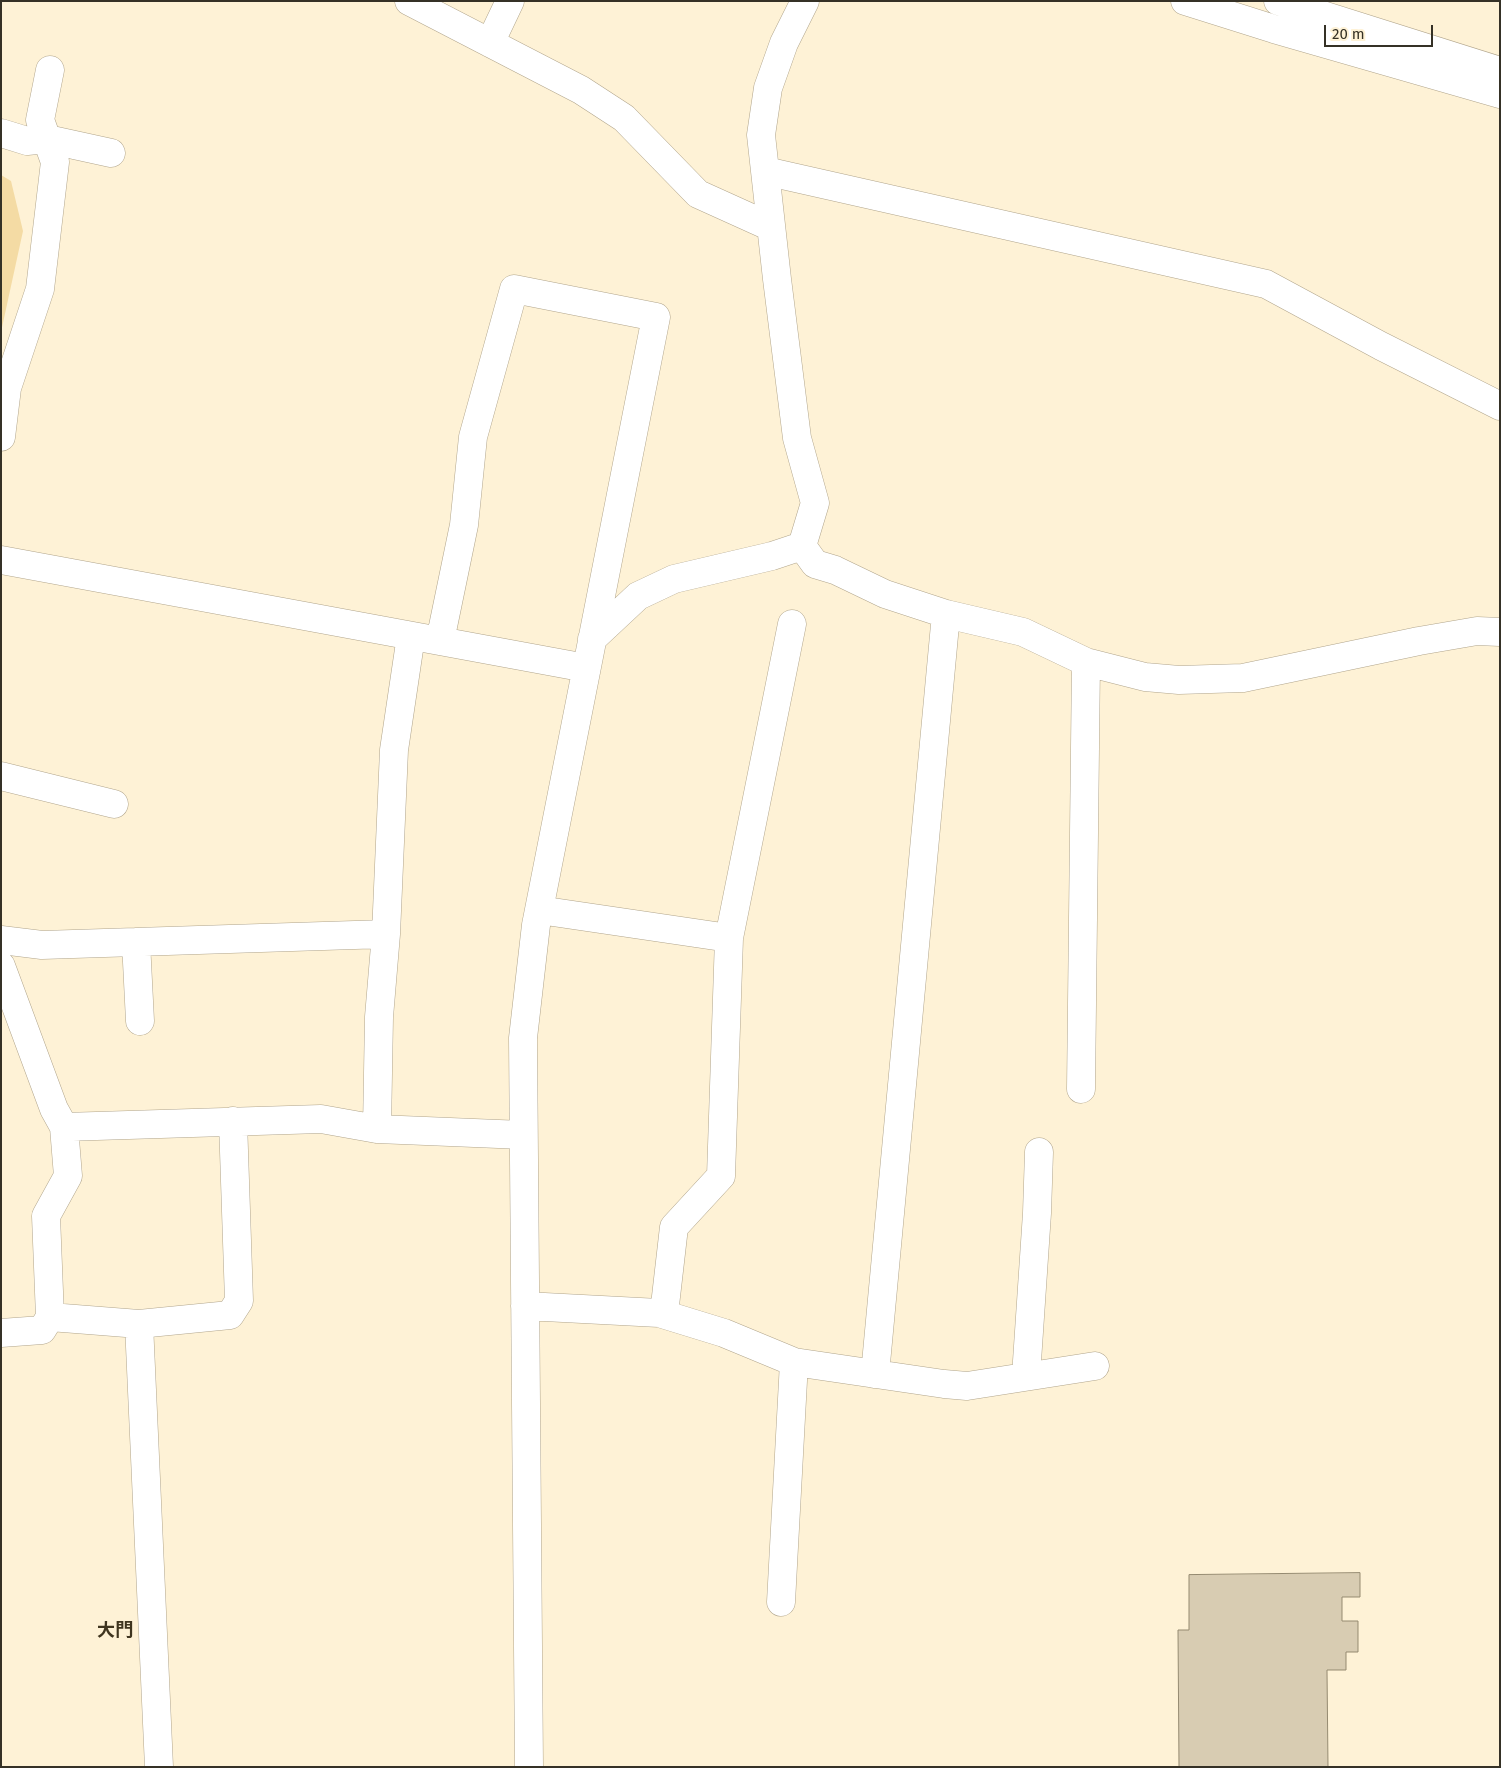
<!DOCTYPE html>
<html>
<head>
<meta charset="utf-8">
<style>
	body { margin:0 }
	#map { position:relative; width:1501px; height:1768px; overflow:hidden; background:#fef2d6; font-family:"Fira Sans",sans-serif }
	canvas { display:block }
	.frame { position:absolute; inset:0; border:2px solid #353126; pointer-events:none }
	.scale { position:absolute; left:1324px; top:25px; width:109px; height:22px; box-sizing:border-box; border:2px solid #353126; border-top:0; padding-left:6px; font-size:15px; line-height:18px; white-space:nowrap; color:#353126; -webkit-text-stroke:4px #fef2d6; paint-order:stroke }
</style>
</head>
<body>
<div id="map">
<canvas width="1501" height="1768"></canvas>
<div class="frame"></div>
<div class="scale">20 m</div>
</div>
<script>
const g = document.querySelector('canvas').getContext('2d');
g.lineJoin = 'round';
function paint(path, color) { g.fillStyle = color; g.fill(path, 'evenodd'); }
function strokePath(path, color, width, dash) { g.strokeStyle = color; g.lineWidth = width; g.lineCap = dash ? 'butt' : 'round'; g.setLineDash(dash || []); g.stroke(path); }
function drawText(font, color, halo, rows, align = 'center') {
  g.font = font + ' "Fira Sans","Noto Sans JP",sans-serif'; g.lineWidth = 5; g.setLineDash([]); g.textBaseline = 'middle'; g.strokeStyle = halo; g.fillStyle = color; for (const [text, x, y, turn = 0] of rows) {
    g.save(); g.translate(x, y); g.rotate((+turn || 0) * Math.PI / 180); g.textAlign = isNaN(turn) ? turn : align; if (halo) g.strokeText(text, 0, 0); g.fillText(text, 0, 0); g.restore();
  }
}
paint(new Path2D(`
	M1,175l10,6 12,50 -22,101z`), '#f4dba4');
const building = new Path2D(`
	M1360,1573v24h-18v24h16v31h-12v18h-19l1,97h-149l-1,-137h11v-55z`);
paint(building, '#d8ccb2');
strokePath(building, '#958a71', 1);
const minor = new Path2D(`
	M409,1l172,89 43,28 74,76 73,33
	M1185,1l89,28 226,65
	M1278,1l222,70
	M490,43l20,-42
	M1,133l26,8 20,-2 64,14
	M765,171l501,113 115,62 119,60
	M1,437l6,-49 33,-99 15,-127 -15,-42 10,-50
	M802,546l13,18 20,6 50,24 61,20 77,18 63,30 59,15 34,3 64,-2 176,-37 58,-10 23,1
	M1,560l585,108
	M592,639l46,-43 36,-17 98,-23 30,-10 13,-43 -18,-65 -20,-159 -16,-144 7,-47 16,-45 21,-42
	M440,641l24,-116 9,-88 41,-148 142,28 -120,608 -13,113 6,729
	M1,776l113,28
	M539,910l190,28
	M1,940l41,5 344,-11
	M136,942l4,79
	M1,966l53,143 10,18 4,49 -22,40 4,101 -8,13 -41,3
	M1081,1089l5,-427
	M64,1127l257,-8 56,10 146,6
	M377,1129l2,-112 7,-83 8,-184 17,-114
	M525,1306l134,7 65,20 70,29 150,22 23,2 128,-20
	M664,1314l10,-87 47,-51 8,-238 63,-314
	M50,1317l89,7 91,-9 9,-14 -6,-180
	M139,1324l20,443
	M875,1374l71,-760
	M1026,1376l11,-163 2,-61
	M781,1602l13,-240`);
strokePath(minor, '#b1a58c', 29);
strokePath(minor, '#fff', 28);
drawText('bold 18px', '#3f351f', '#fef2d6', [
	["大門",115,1631]
]);
</script>
</body>
</html>
